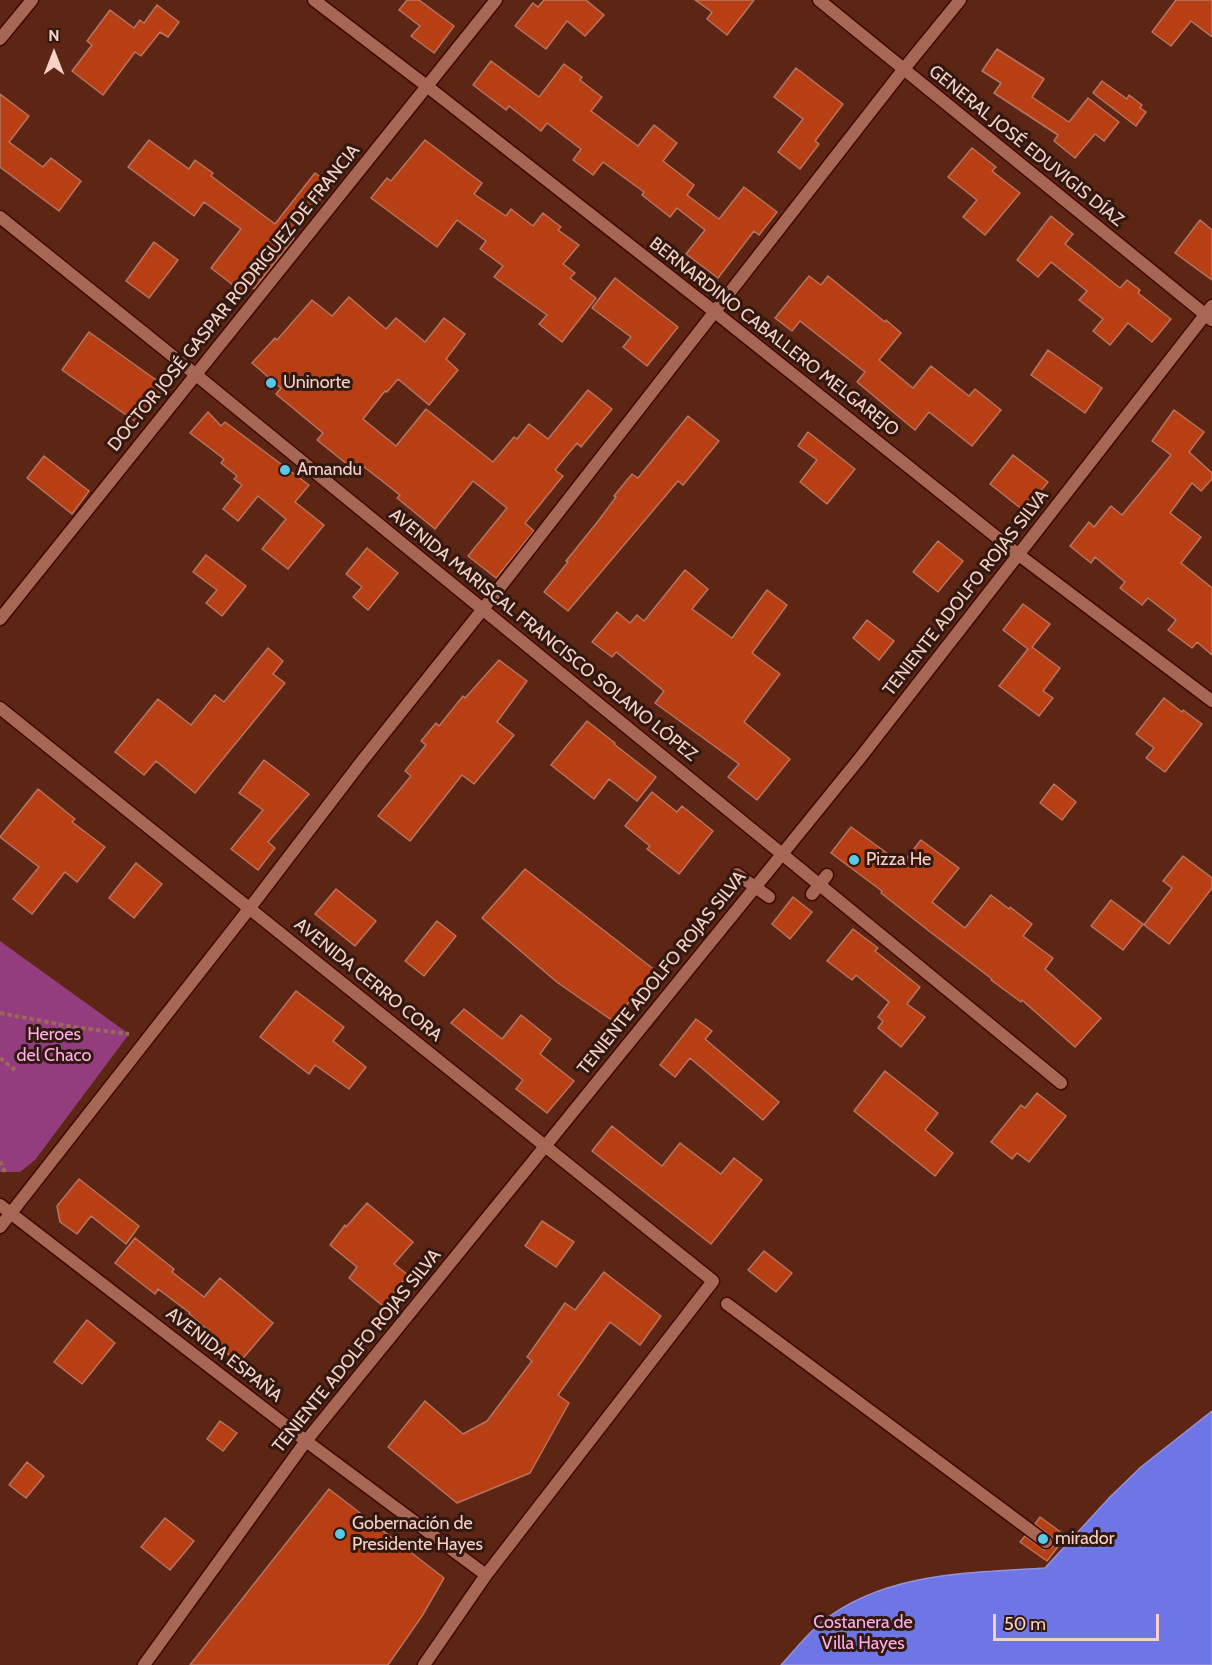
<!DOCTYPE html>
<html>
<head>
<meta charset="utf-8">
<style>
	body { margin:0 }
	#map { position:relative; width:1212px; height:1665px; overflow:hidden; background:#5d2514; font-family:Cabin,sans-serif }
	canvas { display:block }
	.north { position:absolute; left:24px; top:24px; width:60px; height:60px; -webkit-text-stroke:4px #311810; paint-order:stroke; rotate:0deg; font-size:16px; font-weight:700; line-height:24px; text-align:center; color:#f5d1c6 }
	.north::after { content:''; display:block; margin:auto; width:21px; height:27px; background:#f5d1c6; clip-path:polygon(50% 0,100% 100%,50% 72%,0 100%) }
	.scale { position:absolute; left:993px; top:1614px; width:166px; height:27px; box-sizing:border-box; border:3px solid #f5d1c6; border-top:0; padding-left:8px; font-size:18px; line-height:21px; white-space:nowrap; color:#f5d1c6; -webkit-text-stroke:4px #311810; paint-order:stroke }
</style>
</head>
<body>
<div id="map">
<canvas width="1212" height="1665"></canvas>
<div class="north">N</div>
<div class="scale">50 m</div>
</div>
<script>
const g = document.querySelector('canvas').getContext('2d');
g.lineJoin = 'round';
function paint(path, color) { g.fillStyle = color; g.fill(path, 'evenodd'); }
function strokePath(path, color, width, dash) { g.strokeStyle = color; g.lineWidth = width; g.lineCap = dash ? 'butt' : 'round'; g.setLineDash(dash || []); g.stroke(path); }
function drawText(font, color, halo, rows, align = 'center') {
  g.font = font + ' Cabin,sans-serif'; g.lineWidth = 6; g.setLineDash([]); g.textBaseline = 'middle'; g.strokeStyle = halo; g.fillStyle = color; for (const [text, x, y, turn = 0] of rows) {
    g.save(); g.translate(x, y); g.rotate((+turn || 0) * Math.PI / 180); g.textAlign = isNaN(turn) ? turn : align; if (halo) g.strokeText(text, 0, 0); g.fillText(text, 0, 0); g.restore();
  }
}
paint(new Path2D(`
	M0,941l129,93 -94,126 -15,12h-20z`), '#933d7f');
const water = new Path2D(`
	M1212,1411v254h-431c13,-14 26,-31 41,-43 63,-50 146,-49 223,-54l65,-71 31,-30z`);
paint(water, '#6e76e5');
strokePath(water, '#9691dc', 1.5);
const building = new Path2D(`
	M407,0h12l35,26 -20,27 -23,-17 9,-10 -21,-16z
	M544,0h42l18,15 -19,21 -18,-15 -21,28 -31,-23 18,-23 5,4z
	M695,0h59l-27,35 -20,-16 5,-7z
	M1176,0h36v37l-21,-16 -20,25 -19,-14z
	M157,5l22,17 -11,15 -8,-5 -19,24 -6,-4 -32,43 -31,-24 20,-26 -5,-4 23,-31 24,18 6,-8 4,3z
	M997,49l47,30 -12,18 37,25 19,-24 31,24 -15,19 -9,-7 -20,24 -21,-17 4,-6 -64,-42 7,-10 -19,-12z
	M491,61l48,36 25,-33 18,13 -2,3 22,17 -11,14 47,35 16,-21 23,18 -14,18 31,24 -7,10 32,24 25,-32 33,25 -18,23 -5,-4 -36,47 -32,-24 19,-24 -28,-22 -7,9 -28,-22 2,-3 -41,-30 -10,13 -20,-15 8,-11 -34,-26 -6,8 -32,-25 -3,4 -33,-25z
	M796,68l47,36 -28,37 4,3 -19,25 -22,-17 25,-33 -29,-22z
	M1102,81l25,18 2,-4 13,10 -2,3 6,4 -10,14 -43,-33z
	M0,94l29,22 -20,26 34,25 8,-9 30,23 -22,30 -59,-44z
	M149,140l40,29 6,-9 18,13 -2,3 64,48 40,-51 16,12 -39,52 2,1 -40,51 -6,-5 -6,8 -31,-24 30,-39 -37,-27 -10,14 -66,-49z
	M425,140l57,43 -8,11 32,22 5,-7 22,17 10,-13 18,14 -3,3 21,15 -16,19 12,9 -5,5 26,20 -34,44 -23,-18 8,-9 -53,-38 9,-11 -23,-17 6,-8 -29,-21 -20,27 -66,-49 16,-20 4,3z
	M972,148l24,19 -4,4 28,22 -35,42 -22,-18 14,-17 -29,-23z
	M1051,216l22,18 -8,10 55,44 7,-8 13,10 -2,3 33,26 -19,23 -24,-19 -18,22 -17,-14 10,-12 -24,-19 8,-9 -36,-29 -13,15 -21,-17z
	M1200,220l12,10v50l-37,-27z
	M154,242l24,18 -29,38 -23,-17z
	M809,276l12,9 7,-9 57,46 1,-2 15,13 -22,27 34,28 18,-22 38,30 6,-7 26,21 -29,36 -43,-34 -14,18 -58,-48 8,-10 -65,-51 -8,10 -17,-13z
	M615,278l63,49 -31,39 -24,-19 8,-10 -39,-29z
	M349,297l37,32 10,-11 29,24 19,-24 21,16 -19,25 12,11 -29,35 -31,-26 -11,13 -2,-1 -22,28 33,27 30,-37 67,53 21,-25 3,2 12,-15 19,15 40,-49 24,19 -31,38 -4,-4 -22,27 8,6 -38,47 9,8 -38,47 -28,-22 39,-48 -34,-27 -38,48 -38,-31 3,-3 -37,-29 -5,7 -41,-33 6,-7 -47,-39 5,-6 -29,-25 23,-25 2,2 35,-40 20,16z
	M89,332l77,55 -27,37 -77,-54z
	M1048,350l54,38 -17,25 -54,-38z
	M1174,410l30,22 -15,20 23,21v6l-11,12 -9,-8 -22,30 31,24 -20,26 31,25v67l-15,-13 -5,6 -24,-18 8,-10 -28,-22 -6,7 -22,-17 5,-6 -30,-25 -4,6 -21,-17 19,-24 5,5 17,-21 11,9 49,-60 -19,-14z
	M208,412l13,14 4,-4 84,63 -14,17 29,23 -36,44 -26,-20 24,-30 -28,-23 -20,25 -15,-12 19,-24 -8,-6 3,-3 -16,-13 3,-4 -34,-26z
	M688,416l31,25 -36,44 -5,-4 -110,130 -24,-19 24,-30 -2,-1 33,-41 17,-23 -2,-1 18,-22 6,4z
	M808,432l47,37 -28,35 -27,-22 17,-22 -19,-14z
	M1013,455l35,27 -24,29 -34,-27z
	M44,456l45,35 -17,23 -45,-36z
	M938,541l25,20 -25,31 -25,-20z
	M367,548l31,25 -30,37 -15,-13 9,-10 -16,-13z
	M206,555l40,31 -24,30 -16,-13 11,-13 -24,-18z
	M685,570l23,19 -16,20 40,29 35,-48 20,15 -35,48 28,21 -36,48 46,37 -33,41 -29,-23 11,-13 -84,-61 9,-12 -48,-39 -4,5 -20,-15 25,-30 13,11 7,-8 7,6z
	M1023,604l27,20 -18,23 28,21 -17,23 10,7 -14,18 -40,-30 29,-37 -25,-19z
	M867,620l27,21 -15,19 -26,-22z
	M268,648l15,13 -10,13 12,9 -90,110 -39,-32 -12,14 -29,-23 43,-53 33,26 24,-30 9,7z
	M499,660l28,21 -30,41 17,13 -40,49 -12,-9 -52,66 -32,-25 33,-40 -6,-5 21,-26 -5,-4 15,-18 3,3 24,-30 2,2z
	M1164,698l18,14 1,-2 19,14 -37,48 -19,-14 8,-10 -18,-14z
	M587,721l28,22 -1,1 42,33 -19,24 -28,-22 -15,20 -43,-34z
	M264,760l45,34 -41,48 7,6 -17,22 -27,-21 32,-39 -24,-17z
	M1054,784l22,18 -14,18 -22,-17z
	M38,789l37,30 -3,3 33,25 -28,35 -12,-10 -33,42 -19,-15 26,-32 -39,-30z
	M652,792l25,20 5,-6 31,25 -34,43 -32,-25 3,-3 -25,-20z
	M851,827l51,37 19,-24 38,28 -27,34 33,26 26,-33 18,14 1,-2 22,17 -9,12 30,22 -8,11 56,49 -26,29 -53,-47 -1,2 -30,-22 1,-1 -63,-48 -48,-38 1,-2 -51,-38z
	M1183,856l29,22v10l-43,56 -25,-19 28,-37 -9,-7z
	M136,863l26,21 -28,34 -25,-20z
	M525,869l131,102 -43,50 -55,-38 -76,-65z
	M336,889l40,32 -21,25 -40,-32z
	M793,897l19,15 -22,27 -18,-15z
	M1111,900l32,24 -20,26 -32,-24z
	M437,921l19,15 -32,40 -19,-15z
	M853,929l25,19 -3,3 45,36 -13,17 18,13 -24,30 -23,-19 5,-7 -5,-4 11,-15 -33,-27 -4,5 -25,-19z
	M296,991l48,36 -11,14 33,26 -17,22 -34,-24 -6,9 -49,-37z
	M464,1009l38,30 19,-24 30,24 -11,15 34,27 -27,32 -31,-24 7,-9 -72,-57z
	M696,1019l16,12 -7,8 74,63 -16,18 -73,-62 -15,19 -15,-12z
	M885,1071l53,42 -13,17 28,23 -18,23 -81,-65z
	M1037,1093l29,23 -37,46 -12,-9 -5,6 -21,-17 30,-37 4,3z
	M612,1126l50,40 18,-23 41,31 13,-16 28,22 -51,64 -119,-93z
	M79,1179l60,47 -13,18 -35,-28 -14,18 -17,-12 -3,-16z
	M367,1203l46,39 -19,22 14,11 -25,31 -34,-28 8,-11 -27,-22 15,-20 1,2z
	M542,1221l32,21 -18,25 -31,-21z
	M135,1238l39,31 -2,3 32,25 16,-19 53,45 -34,40 -28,-23 4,-4 -26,-22 1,-1 -32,-24 -3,5 -40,-31z
	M764,1251l28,22 -16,19 -28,-22z
	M604,1272l57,44 -21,29 -30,-23 -52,73 11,8 -39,70 -73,30 -69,-56 37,-46 38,33 24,-13 45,-60 -5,-4 38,-54 10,7z
	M87,1320l28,23 -33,41 -28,-22z
	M220,1421l17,12 -14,18 -16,-12z
	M27,1462l17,14 -18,22 -17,-13z
	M329,1489l115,89 -22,38 -34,49h-198z
	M1040,1517l26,19 -19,25 -27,-19 5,-6 19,14 8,-3 2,-3 -1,-6 -18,-14z
	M165,1518l29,23 -24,29 -29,-23z`);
paint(building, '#b83e14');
strokePath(building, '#b67562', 1.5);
const service = new Path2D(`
	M782,854l279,229`);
const pedestrian = new Path2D(`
	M737,874l32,23
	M812,894l15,-19
	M727,1304l319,238`);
const minor = new Path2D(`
	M314,0l114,87 287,225 304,243 193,146
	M819,0l393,320
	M0,39l32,-39
	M0,217l195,157 587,480
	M0,619l496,-619
	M0,708l713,573 -227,294 -62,90
	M0,1205l306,236 180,134
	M0,1227l249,-318 113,-148 121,-152 420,-539 57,-70
	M144,1665l162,-224 554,-683 352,-452`);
strokePath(service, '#400800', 15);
strokePath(pedestrian, '#400800', 15);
strokePath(minor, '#400800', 15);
strokePath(new Path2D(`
	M0,1013l73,14 56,7
	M0,1058l15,12
	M0,1161l5,11`), '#99695a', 4, [4.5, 3]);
strokePath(service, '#a76754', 12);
strokePath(pedestrian, '#a76754', 12);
strokePath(minor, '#a76754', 12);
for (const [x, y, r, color] of [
	[271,383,6,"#59c8e5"],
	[285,470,6,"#59c8e5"],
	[854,860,6,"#59c8e5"],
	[340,1534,6,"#59c8e5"],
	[1043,1539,6,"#59c8e5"]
]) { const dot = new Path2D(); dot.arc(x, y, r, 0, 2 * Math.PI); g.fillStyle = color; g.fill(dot); strokePath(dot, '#311810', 2); }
drawText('18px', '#f5d1c6', '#311810', [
	["GENERAL JOSÉ EDUVIGIS DÍAZ",1026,146,39],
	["DOCTOR JOSÉ GASPAR RODRIGUEZ DE FRANCIA",234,298,-51],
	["BERNARDINO CABALLERO MELGAREJO",774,337,38],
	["TENIENTE ADOLFO ROJAS SILVA",966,593,-52],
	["AVENIDA MARISCAL FRANCISCO SOLANO LÓPEZ",543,635,39],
	["TENIENTE ADOLFO ROJAS SILVA",662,973,-51],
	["AVENIDA CERRO CORA",368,980,39],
	["TENIENTE ADOLFO ROJAS SILVA",357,1351,-51],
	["AVENIDA ESPAÑA",224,1355,38]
]);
drawText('18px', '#f5d1c6', '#311810', [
	["Uninorte",283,383],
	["Amandu",297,470],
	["Pizza He",866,860],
	["Gobernación de",352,1524],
	["Presidente Hayes",352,1545],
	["mirador",1055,1539]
], 'left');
drawText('18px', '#ffafe8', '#311810', [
	["Heroes",54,1035],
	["del Chaco",54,1056],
	["Costanera de",863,1623],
	["Villa Hayes",863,1644]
]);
</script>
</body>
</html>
